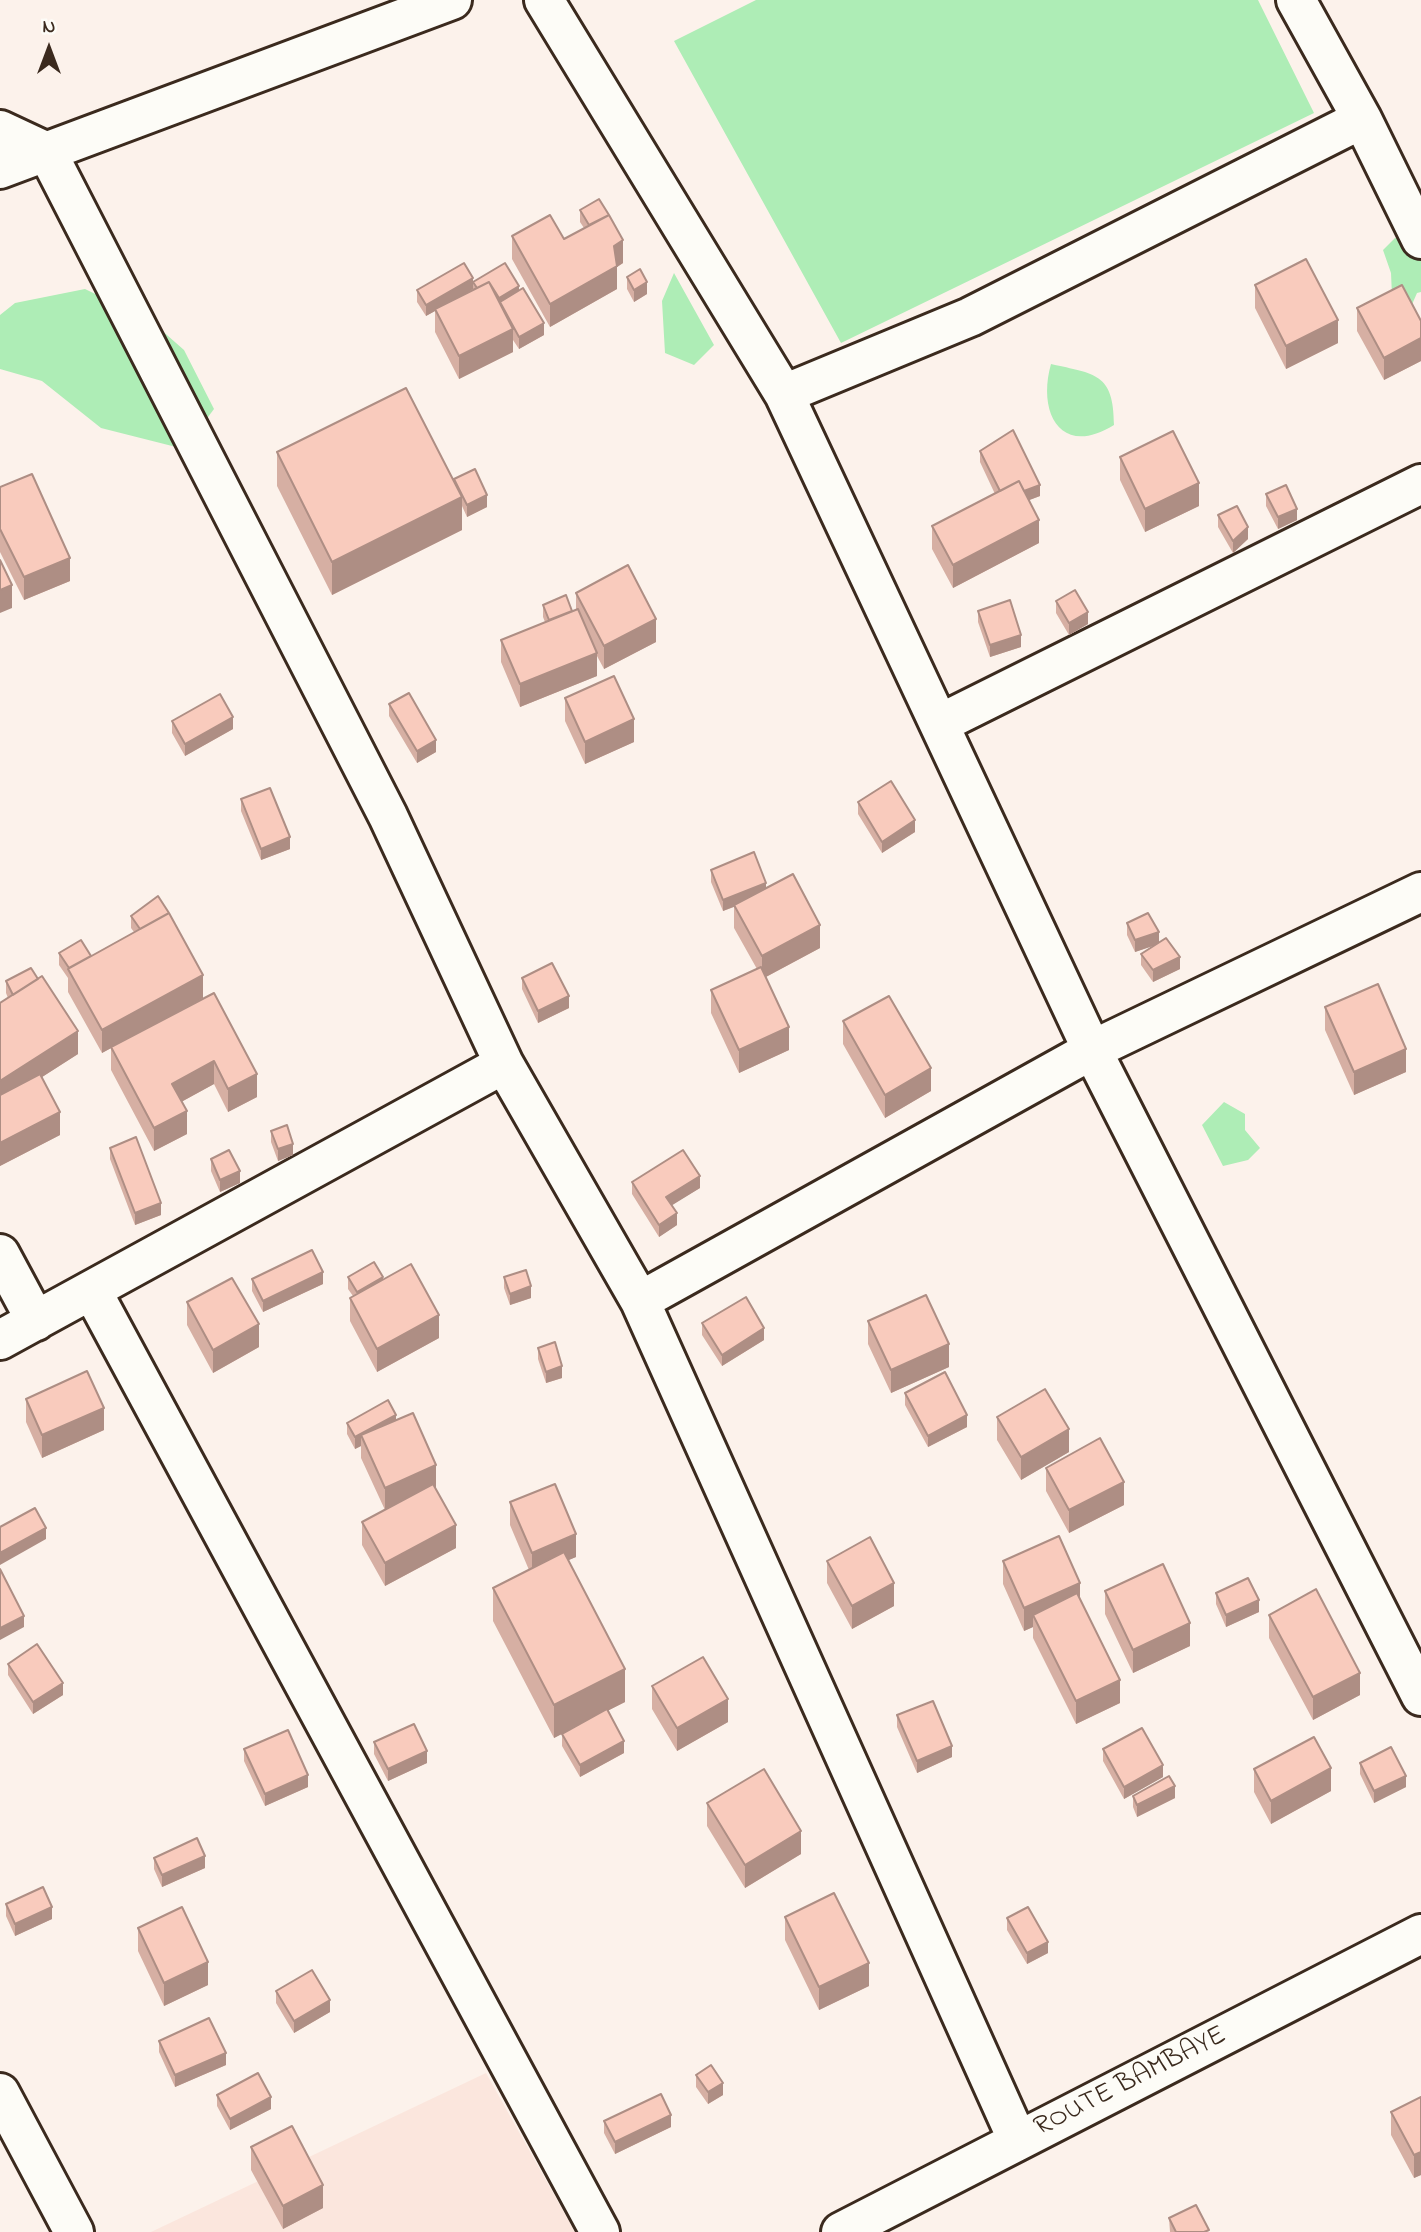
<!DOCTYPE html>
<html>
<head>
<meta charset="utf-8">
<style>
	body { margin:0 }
	#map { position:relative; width:1421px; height:2232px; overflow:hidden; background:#fcf2eb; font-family:"Indie Flower",sans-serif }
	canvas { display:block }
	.north { position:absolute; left:14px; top:14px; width:70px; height:70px; -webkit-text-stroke:5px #fdfcf7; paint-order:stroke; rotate:0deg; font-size:19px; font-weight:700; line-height:28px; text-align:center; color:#3b2a1e }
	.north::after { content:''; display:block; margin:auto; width:24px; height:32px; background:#3b2a1e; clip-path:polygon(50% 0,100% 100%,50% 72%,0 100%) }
</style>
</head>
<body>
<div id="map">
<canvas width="1421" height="2232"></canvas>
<div class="north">N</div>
</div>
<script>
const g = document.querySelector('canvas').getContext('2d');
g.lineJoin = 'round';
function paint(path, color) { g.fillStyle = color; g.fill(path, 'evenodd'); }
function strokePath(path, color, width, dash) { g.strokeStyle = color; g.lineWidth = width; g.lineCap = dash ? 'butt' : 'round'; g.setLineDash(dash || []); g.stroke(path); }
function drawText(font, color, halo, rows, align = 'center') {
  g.font = font + ' "Indie Flower",sans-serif'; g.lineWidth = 5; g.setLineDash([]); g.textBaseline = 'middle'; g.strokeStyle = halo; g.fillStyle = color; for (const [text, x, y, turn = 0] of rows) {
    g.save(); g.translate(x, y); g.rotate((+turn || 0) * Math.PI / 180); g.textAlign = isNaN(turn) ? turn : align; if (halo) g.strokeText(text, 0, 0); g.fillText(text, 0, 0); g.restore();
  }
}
paint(new Path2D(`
	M486,2073l89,159h-424z`), '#fbe6dd');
paint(new Path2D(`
	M756,0h502l56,113 -473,230 -167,-302z
	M1395,238l26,6v48l-4,1 -7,16 -18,-13 -1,-23 -8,-23z
	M674,273l40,72 -20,20 -29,-12 -3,-52z
	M85,289l66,32 33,29 30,59 -30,40 -83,-21 -59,-47 -42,-12v-54l15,-12z
	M1051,364c44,10 63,9 63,61 -53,33 -77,-12 -63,-61z
	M1224,1102l21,12v16l15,18 -12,12 -25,6 -21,-41z`), '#aeedb6');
const minor = new Path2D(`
	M544,0l240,394 308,656 329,646
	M1296,0l66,119 59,120
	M0,130l47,22 341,664 116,248 136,237 378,840
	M0,169l452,-169
	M784,394l186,-77 392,-198
	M939,724l482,-240
	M0,1254l36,67
	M92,1291l508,941
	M640,1301l452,-251 329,-158
	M0,1340l504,-276
	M0,2093l74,139
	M841,2232l580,-298`);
strokePath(minor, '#3b2a1e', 44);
strokePath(minor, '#fdfcf7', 38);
paint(new Path2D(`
	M580,210l43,53 -6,4v22l-67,38 -38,-68v-23l52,3 20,-11 -4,-6z
	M627,277l20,17 -13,8 -7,-13z
	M473,282l46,8 25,45 -25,14 -6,-9v12l-54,27 -24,-47v-21l-9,5 -9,-14v-12l56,-1 -10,6 10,-5z
	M1255,285l83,58 -52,26 -31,-61z
	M1357,308l64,13v40l-37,19 -27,-49z
	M980,451l60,45 -11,4 10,43 -86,45 -21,-39v-23l63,-32 -15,-32z
	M277,452l177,30v-3l33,28 -20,10 -5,-11v24l-130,65 -55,-109z
	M1120,457l79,49 -54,26 -25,-52z
	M0,487l70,94 -46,19 -24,-48z
	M1266,494l31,26 -19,9 -12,-23z
	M1218,515l30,24 -15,14 -15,-26z
	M576,593l80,49 -52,27 -7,-13v20l-77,31 -19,-45v-22l44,-18 -2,-5v-12l29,6 4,-1z
	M1056,601l32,23 -19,11 -13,-22z
	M978,611l43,36 -31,10 -12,-35z
	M565,698l69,44 -49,22 -20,-43z
	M389,704l47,48 -19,11 -28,-47z
	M172,721l61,8 -48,27 -13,-23z
	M241,799l49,50 -29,11 -20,-49z
	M858,802l57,30 -33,21 -24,-39z
	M711,870l55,19 54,59 -54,29 23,73 -50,23 -28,-60v-23l46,-21 -23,-41v-21l-11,4 -12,-29z
	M131,916l72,82 -59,32 70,-37 43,104 -29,15 -14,-28 -33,18 6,32 -33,17 -43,-81v-22l-9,5 -34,-61v-14l-9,-13v-12l32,3 43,-24 -3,-4z
	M1127,923l32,20 21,26 -27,13 -12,-17v-11l14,-9 -20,7 -8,-17z
	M522,978l47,30 -31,15 -16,-34z
	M6,981l72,73 -36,23 18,58 -60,31v-163l8,-5 -2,-5z
	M1325,1007l81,65 -52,23 -29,-65z
	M843,1021l88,70 -46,27 -42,-74z
	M271,1131l22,24 -15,6 -7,-19z
	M110,1148l51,67 -26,10 -25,-66z
	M211,1159l29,24 -20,9 -9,-21z
	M632,1182l68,6 -29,17 6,20 -18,12 -27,-43z
	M348,1277l35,2 56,59 -62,34 -27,-51v-23l3,-2 -5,-7z
	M504,1277l27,21 -21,7 -6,-17z
	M252,1279l71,5 -60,28 -11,-21z
	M187,1302l72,45 -46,26 -26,-48z
	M868,1321l81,46 -58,26 -23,-49z
	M702,1323l62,17 -42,26 -20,-31z
	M538,1348l24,30 -16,5 -8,-24z
	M905,1393l62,34 -39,20 -23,-42z
	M26,1399l78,31 -62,28 -16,-36z
	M997,1417l72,35 -48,28 -24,-40z
	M396,1420l40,68h-1l21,60 -71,38 -23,-41v-23l23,-12 -24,-52v-12l-6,3 -8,-15v-11z
	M1046,1468l78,37 -55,28 -23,-42z
	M510,1502l66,55 -8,3 57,142 -18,9 17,42 -44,24 -18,-31v-12l5,-3 -13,7 -61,-117v-33l36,-18 -19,-45z
	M827,1561l67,45 -42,23 -25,-46z
	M1003,1561l77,38 40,104 -44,21 -43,-86v-11l-9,4 -21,-47z
	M1105,1591l85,55 -57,27 -28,-59z
	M1216,1593l43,19 -33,15 -10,-23z
	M1269,1615l91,80 -47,25 -44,-82z
	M8,1664l55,31 -30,19 -25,-39z
	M652,1686l76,36 -51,29 -25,-42z
	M897,1715l55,42 -35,16 -20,-46z
	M374,1742l53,21 -39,18 -14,-27z
	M244,1749l64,38 -43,19 -21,-45z
	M1103,1749l60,28 -39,22 -21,-38z
	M1360,1763l46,24 -32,16 -14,-29z
	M1254,1769l77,22 -60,33 -17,-32z
	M1133,1796l42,2 -38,19 -4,-10z
	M707,1803l94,51 -56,34 -38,-62z
	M154,1858l51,10 -43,19 -8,-18z
	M6,1904l46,15 -37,17 -9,-20z
	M785,1917l84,69 -50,24 -34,-70z
	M1007,1918l41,35 -21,11 -20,-34z
	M138,1928l70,57 -44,21 -26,-55z
	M276,1991l54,21 -36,21 -18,-30z
	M159,2041l67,24 -51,22 -16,-35z
	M696,2075l27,20 -15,9 -12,-17z
	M217,2095l54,14 -41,21 -13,-24z
	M1421,2097v78l-7,3 -23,-43v-23z
	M604,2121l67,6 -56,27 -11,-21z
	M251,2147l72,61 -40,21 -32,-59z
	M1169,2218l40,14h-39z`), '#d6afa3');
paint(new Path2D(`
	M623,240v23l-6,4v22l-67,38v-23l64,-58z
	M473,278v11l-37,22 -1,-2v2l-9,5v-11z
	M647,282v12l-13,8v-12z
	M519,286v12l-20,6v-6z
	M1338,320v23l-52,26v-23z
	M544,323v12l-25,14v-12z
	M513,329v23l-54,27v-23z
	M1421,338v23l-37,19v-22z
	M1199,483v23l-54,26v-23z
	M1040,485v11l-21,8v-12z
	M487,495v12l-20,10v-12z
	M462,497v33l-130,65v-33z
	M1297,509v11l-19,9v-12z
	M1039,520v23l-86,45v-23z
	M1248,527v12l-15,14v-12z
	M70,558v23l-46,19v-23z
	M12,585v23l-12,5v-23z
	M1088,612v12l-19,11v-12z
	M656,619v23l-52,27v-23z
	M1021,635v12l-31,10v-12z
	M597,653v23l-77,31v-23z
	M233,717v12l-48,27v-12z
	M634,719v23l-49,22v-22z
	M436,740v12l-19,11v-12z
	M915,820v12l-33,21v-11z
	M290,837v12l-29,11v-11z
	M766,883v11l-43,17v-11z
	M820,925v23l-58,31v-23z
	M1159,932v12l-24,8v-12z
	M1180,957v12l-27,13v-12z
	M203,975v23l-101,55v-23z
	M569,996v12l-31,15v-12z
	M789,1027v23l-50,23v-23z
	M78,1031v23l-78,50v-23z
	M1406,1049v23l-52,23v-23z
	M214,1061v23l-42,23v-23z
	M931,1068v23l-46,27v-23z
	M257,1074v23l-29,15v-23z
	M187,1111v23l-33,17v-23z
	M60,1112v23l-60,31v-23z
	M293,1144v11l-15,6v-12z
	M240,1171v12l-20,9v-12z
	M700,1176v12l-34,21v-12z
	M161,1203v12l-26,10v-12z
	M677,1213v12l-18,12v-12z
	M323,1272v12l-60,28v-11z
	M383,1277v11l-26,16v-12z
	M531,1286v12l-21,7v-11z
	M439,1315v23l-62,34v-23z
	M259,1324v23l-46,26v-23z
	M764,1328v12l-42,26v-11z
	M949,1344v23l-58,26v-23z
	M562,1366v12l-16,5v-11z
	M104,1408v22l-62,28v-23z
	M396,1415v12l-35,8v11l-6,3v-12z
	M967,1415v12l-39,20v-11z
	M1069,1429v23l-48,28v-23z
	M436,1465v23l-51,23v-23z
	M1124,1482v23l-55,28v-23z
	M456,1525v23l-71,38v-23z
	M46,1528v11l-46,26v-12z
	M576,1534v23l-44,19v-23z
	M894,1583v23l-42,23v-23z
	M1080,1583v23l-47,9v12l-9,4v-23z
	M1259,1600v12l-33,15v-12z
	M24,1616v11l-24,13v-12z
	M1190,1623v23l-57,27v-23z
	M625,1669v33l-71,36v-33z
	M1360,1673v22l-47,25v-23z
	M1120,1680v23l-44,21v-23z
	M63,1683v12l-30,19v-12z
	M728,1699v23l-51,29v-23z
	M624,1741v12l-44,24v-12z
	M952,1746v11l-35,16v-12z
	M427,1751v12l-39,18v-12z
	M1163,1765v12l-39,22v-12z
	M1331,1768v23l-60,33v-23z
	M308,1775v12l-43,19v-12z
	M1406,1776v11l-32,16v-12z
	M1175,1786v12l-38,19v-12z
	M801,1831v23l-56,34v-23z
	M205,1856v12l-43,19v-12z
	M52,1907v12l-37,17v-12z
	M1048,1942v11l-21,11v-11z
	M208,1962v23l-44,21v-23z
	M869,1963v23l-50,24v-23z
	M330,2000v12l-36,21v-12z
	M226,2053v12l-51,22v-12z
	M723,2083v12l-15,9v-12z
	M271,2097v12l-41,21v-11z
	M671,2115v12l-56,27v-12z
	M1421,2152v23l-7,3v-23z
	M323,2185v23l-40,21v-23z`), '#ae8e84');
const building = new Path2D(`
	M599,199l10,16 -20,10 -9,-15z
	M550,215l14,24 45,-24 14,25 -9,6 3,20 -67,38 -38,-68z
	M1306,259l32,61 -52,26 -31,-61z
	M464,263l9,15 -47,27 -9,-15z
	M505,263l14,23 -20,12 -10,-16 -12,6 -4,-6z
	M640,269l7,13 -13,8 -7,-13z
	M489,282l24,47 -54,27 -24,-47z
	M1402,285l19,36v17l-37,20 -27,-50z
	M523,288l21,35 -25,14 -19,-35z
	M406,388l56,109 -130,65 -55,-110z
	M1013,430l27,55 -16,6 -5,-10 -19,10 -20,-40z
	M1173,431l26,52 -54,26 -25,-52z
	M475,469l12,26 -20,10 -13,-26z
	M32,474l38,84 -46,19 -24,-48v-42z
	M1019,481l20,39 -86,45 -21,-39z
	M1286,485l11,24 -19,8 -12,-23z
	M1237,506l11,21 -15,14 -15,-26z
	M0,560l12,25 -12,5z
	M628,565l28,54 -52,27 -28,-53z
	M1075,590l13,22 -19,11 -13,-22z
	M566,595l6,16 -23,9 -6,-15z
	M1010,600l11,35 -31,10 -12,-34z
	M578,609l19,44 -77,31 -19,-44z
	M614,676l20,43 -49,23 -20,-44z
	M409,693l27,47 -19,11 -28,-47z
	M220,694l13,23 -48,27 -13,-23z
	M891,781l24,39 -33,22 -24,-40z
	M270,788l20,49 -29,12 -20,-50z
	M754,852l12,31 -43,17 -12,-30z
	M793,874l27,51 -58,31 -28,-51z
	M158,896l11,17 -29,16 -9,-13z
	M169,913l34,62 -101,55 -34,-61z
	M1148,913l11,19 -24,8 -8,-17z
	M1166,938l14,19 -27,13 -12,-16z
	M81,940l10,16 -22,12 -10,-15z
	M552,963l17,33 -31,15 -16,-33z
	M761,967l28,60 -50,23 -28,-60z
	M31,968l7,11 -25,16 -7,-14z
	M42,976l36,55 -78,50v-78z
	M1378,984l28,65 -52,23 -29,-65z
	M214,993l43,81 -29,15 -14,-28 -42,23 15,27 -33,17 -43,-81z
	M889,996l42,72 -46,27 -42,-74z
	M40,1074l20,38 -60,31v-48z
	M287,1125l6,19 -15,5 -7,-18z
	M136,1137l25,66 -26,10 -25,-65z
	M229,1150l11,21 -20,9 -9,-21z
	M683,1150l17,26 -34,21 11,16 -18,12 -27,-43z
	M312,1250l11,22 -60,29 -11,-22z
	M374,1262l9,15 -26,15 -9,-15z
	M411,1264l28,51 -62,34 -27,-51z
	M526,1270l5,16 -21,8 -6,-17z
	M232,1278l27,46 -46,26 -26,-48z
	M926,1295l23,49 -58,26 -23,-49z
	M746,1297l18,31 -42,27 -20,-32z
	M555,1342l7,24 -16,6 -8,-24z
	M87,1371l17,37 -62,27 -16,-36z
	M945,1372l22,43 -39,21 -23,-43z
	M1045,1389l24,40 -48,28 -24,-40z
	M388,1400l8,15 -41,22 -8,-14z
	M413,1413l23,52 -51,23 -24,-53z
	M1100,1438l24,44 -55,28 -23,-42z
	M433,1484l23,41 -71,38 -23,-41z
	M555,1484l21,50 -44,19 -22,-51z
	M35,1508l11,20 -46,25v-26z
	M1059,1536l21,47 -56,25 -21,-47z
	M870,1537l24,46 -42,23 -25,-45z
	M564,1552l61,117 -71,36 -61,-117z
	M1163,1564l27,59 -57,27 -28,-59z
	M0,1569l24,47 -24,12z
	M1248,1578l11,22 -33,15 -10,-22z
	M1316,1589l44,84 -47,24 -44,-82z
	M1077,1593l43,87 -44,21 -43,-86z
	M37,1644l26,39 -30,19 -25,-38z
	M703,1657l25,42 -51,29 -25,-42z
	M933,1701l19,45 -35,15 -20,-46z
	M607,1709l17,32 -44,24 -18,-31z
	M414,1724l13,27 -39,18 -14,-27z
	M1142,1728l21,37 -39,22 -21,-38z
	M288,1730l20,45 -43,19 -21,-45z
	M1314,1737l17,31 -60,33 -17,-32z
	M1391,1747l15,29 -32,15 -14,-28z
	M764,1769l37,62 -56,34 -38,-62z
	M1169,1776l6,10 -38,19 -4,-9z
	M197,1838l8,18 -43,19 -8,-17z
	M43,1887l9,20 -37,17 -9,-20z
	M834,1893l35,70 -50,24 -34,-70z
	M182,1907l26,55 -44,21 -26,-55z
	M1028,1907l20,35 -21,11 -20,-35z
	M312,1970l18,30 -36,21 -18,-30z
	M209,2018l17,35 -51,22 -16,-34z
	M711,2065l12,18 -15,9 -12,-17z
	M258,2073l13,24 -41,22 -13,-24z
	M661,2094l10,21 -56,27 -11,-21z
	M1421,2097v55l-7,3 -23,-43z
	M292,2126l31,59 -40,21 -32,-59z
	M1196,2205l13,25 -5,2h-28l-7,-14z`);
paint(building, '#f9cbbd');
strokePath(building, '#ae8e84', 2);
drawText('28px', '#3b2a1e', '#fdfcf7', [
	["ROUTE BAMBAYE",1131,2083,-27]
]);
</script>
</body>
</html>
